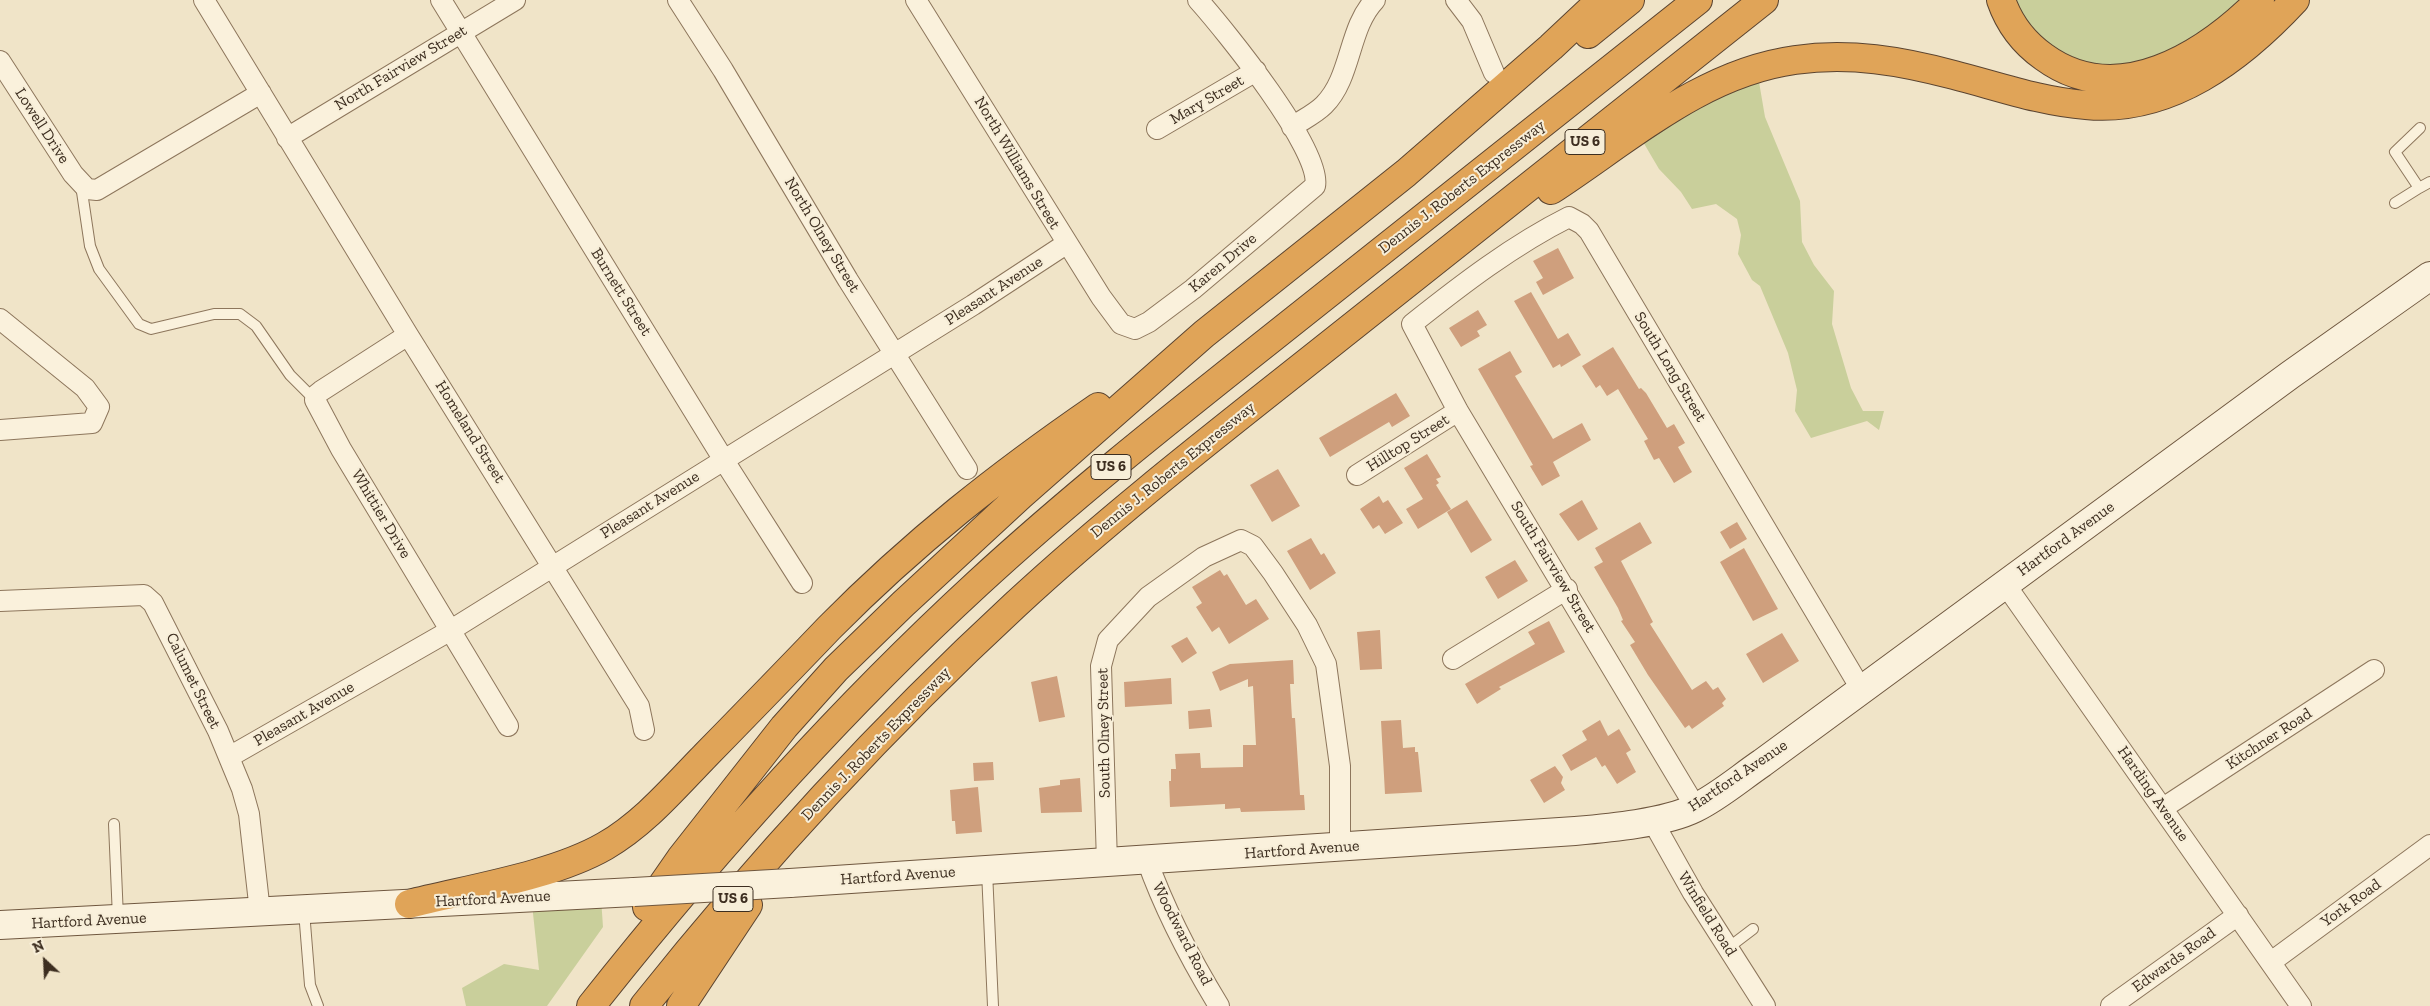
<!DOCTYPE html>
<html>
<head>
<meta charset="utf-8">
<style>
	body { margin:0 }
	#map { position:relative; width:2430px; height:1006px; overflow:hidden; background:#f0e4c8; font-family:"Zilla Slab",serif }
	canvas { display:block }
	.north { position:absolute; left:20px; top:936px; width:50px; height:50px; -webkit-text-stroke:4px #f7eed8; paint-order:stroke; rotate:335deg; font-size:14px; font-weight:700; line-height:20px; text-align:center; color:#3d2e20 }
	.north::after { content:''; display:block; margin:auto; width:18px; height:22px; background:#3d2e20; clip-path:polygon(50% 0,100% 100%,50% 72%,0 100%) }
</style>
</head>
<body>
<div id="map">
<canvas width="2430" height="1006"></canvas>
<div class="north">N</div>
</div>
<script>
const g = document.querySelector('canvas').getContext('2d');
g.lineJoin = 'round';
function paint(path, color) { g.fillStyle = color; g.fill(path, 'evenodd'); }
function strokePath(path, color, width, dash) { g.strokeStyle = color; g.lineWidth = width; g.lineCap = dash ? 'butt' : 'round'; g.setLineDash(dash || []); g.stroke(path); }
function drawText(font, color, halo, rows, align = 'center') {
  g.font = font + ' "Zilla Slab",serif'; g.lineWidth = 4; g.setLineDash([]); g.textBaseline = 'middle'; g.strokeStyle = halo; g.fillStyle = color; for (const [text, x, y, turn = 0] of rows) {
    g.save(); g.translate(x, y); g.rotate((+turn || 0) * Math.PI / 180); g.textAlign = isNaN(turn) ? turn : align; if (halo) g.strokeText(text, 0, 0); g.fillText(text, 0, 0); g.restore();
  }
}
paint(new Path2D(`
	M2007,0h259l-80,61 -115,14z
	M1758,76l7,41 35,84 2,41 12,23 20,26 -2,33 19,64 12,23h21l-5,19 -12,-9 -56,17 -16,-27 2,-21 -9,-37 -28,-67 -8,-6 -14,-26 3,-19 -4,-16 -21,-15 -24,5 -11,-17 -22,-23 -20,-34z
	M601,898l2,29 -56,79h-81l-4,-18 42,-24 35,6 -7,-66z`), '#c9cf9b');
paint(new Path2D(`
	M1558,248l16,30 -31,17 -7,-13 7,-4 -10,-17z
	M1531,292l27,47 10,-6 13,22 -20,12 -1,-3 -7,4 -39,-67z
	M1478,310l9,15 -10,6 3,5 -19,11 -12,-19z
	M1613,347l26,42 2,-1 5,5 21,35 7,-4 11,19 -7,4 14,25 -18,11 -15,-25 -5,2 -10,-19 4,-2 -30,-50 -11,7 -7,-11 -4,3 -14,-22z
	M1510,351l12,21 -7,4 38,63 29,-16 9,17 -38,22 7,14 -18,10 -12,-20 3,-1 -55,-96z
	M1396,393l14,23 -18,11 -3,-5 -59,35 -11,-19z
	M1427,454l14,23 -5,2 3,4 -3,2 15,24 -33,20 -12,-20 17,-10 -19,-31z
	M1278,469l22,37 -28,16 -22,-37z
	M1379,496l4,7 5,-3 15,23 -18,11 -6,-9 -6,4 -13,-20z
	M1467,500l25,40 -21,13 -24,-41z
	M1582,500l16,29 -20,12 -19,-27z
	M1640,522l12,21 -31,18 32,61 -3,2 42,66 14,-9 7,9 5,-3 8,12 -4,4 2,3 -32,23 -3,-4 -4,3 -37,-53 -18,-30 5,-3 -14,-21 2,-1 -5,-12 -24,-41 9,-5 -8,-14z
	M1737,522l10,17 -17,10 -10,-17z
	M1311,538l10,17 3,-2 12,20 -26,17 -23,-39z
	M1744,548l34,61 -25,12 -33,-59z
	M1515,560l13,21 -30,18 -13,-22z
	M1220,570l4,6 3,-2 19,31 10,-6 13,20 -40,25 -10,-17 -7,5 -16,-25 6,-4 -10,-16z
	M1549,621l16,31 -66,35 2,2 -24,15 -12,-20 70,-40 -7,-12z
	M1380,630l2,39 -22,1 -3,-38z
	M1782,633l17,28 -36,22 -17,-29z
	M1187,637l10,16 -15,10 -11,-17z
	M1293,660l1,24h-4l2,34h3l5,77h4l1,15 -64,2 -1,-4 -15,1v-5l-55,3 -1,-26h2v-12h5l-1,-15 25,-1 1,15 42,-1v-22h13l-3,-59 -5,1v-8l-28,12 -8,-19 18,-8z
	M1057,676l8,41 -26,5 -8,-40z
	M1171,678l1,26 -47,3 -1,-25z
	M1210,709l2,18 -23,2 -1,-18z
	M1401,720l2,28 12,-1v5h3l4,40 -37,2 -4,-73z
	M1600,720l8,16 11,-7 12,21 -5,3 10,19 -19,12 -12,-19 -3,2 -6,-10 -25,14 -9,-16 25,-15 -5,-9z
	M993,762l1,18 -20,1 -1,-18z
	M1555,766l8,11 -2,6 4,7 -21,13 -14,-23z
	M1080,778l2,34 -41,1 -2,-25 21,-3v-5z
	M978,787l4,45 -26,2 -1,-13h-3l-2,-31z`), '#cf9f7d');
const lane = new Path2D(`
	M2420,128l-25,24 24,36 11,-6
	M81,185l9,61 9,23 40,55 12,5 63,-15h26l16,12 34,49 25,25
	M2395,203l24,-15
	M114,824l4,94
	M987,871l6,135
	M304,911l6,74 8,21
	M1728,948l25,-19`);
const street = new Path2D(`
	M204,0l204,335 231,371 5,24
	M441,0l289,470 72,113
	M678,0l45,70 125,210 119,189
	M916,0l185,297 20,27 14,5 14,-7 44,-33 122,-103c8,-35 -91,-157 -117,-186
	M1456,0l16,21 22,52
	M0,61l73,113 14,15 10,1 164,-97
	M1292,127c10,-7 23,-13 32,-22 28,-28 24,-77 51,-105
	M1157,129l99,-58
	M287,138l228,-138
	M0,319l85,69 14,19 -7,16 -92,7
	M408,335l-87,56 -5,4 -1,5 26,49 167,277
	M1357,475l101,-64
	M2005,584l296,422
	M0,601l144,-6 9,8 65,128 24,58 7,25 11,98
	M1453,659l114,-70
	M229,757l222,-127 522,-325 93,-61
	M1696,808l-238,-397 -46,-87c49,-39 101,-79 157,-107l13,7 7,7 272,458
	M2163,808l211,-138
	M1652,820l41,73 72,113
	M1147,860c18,51 44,100 72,146
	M1107,863l-6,-197 7,-26 40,-43 56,-40 37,-17 12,6 20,27 34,52 19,39 14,102v81
	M2271,962l159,-117
	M2111,1006l127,-91`);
const secondary = new Path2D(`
	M790,883l785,-52c34,-3 90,-8 120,-23 23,-11 45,-30 67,-45l528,-388 140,-99
	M0,925l634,-33`);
const highway = new Path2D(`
	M2001,0c8,23 23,43 43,57 74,54 161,-2 216,-57
	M1588,34l42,-34
	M1551,190c77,-50 150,-117 244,-130 55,-8 106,1 159,15 43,11 88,27 132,30 84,8 155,-47 209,-105
	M409,904c59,-15 144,-28 196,-58 38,-22 67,-56 97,-87 42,-43 85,-87 127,-131 85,-86 170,-153 269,-221
	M647,907l34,-49 103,-131 52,-58 67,-65 118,-109 183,-161 202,-161 145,-126 50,-47
	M591,1006c118,-149 246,-293 386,-422 102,-94 211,-179 319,-265 134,-106 268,-213 402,-319
	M644,1006c114,-143 237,-277 371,-401 106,-98 220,-185 333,-275 139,-110 277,-220 416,-330
	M681,1006l67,-101`);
strokePath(lane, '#8d765c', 12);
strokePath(street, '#8d765c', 22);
strokePath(secondary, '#6f573f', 30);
strokePath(highway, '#5b4430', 30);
strokePath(lane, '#faf1dc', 10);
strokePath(street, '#faf1dc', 20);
strokePath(secondary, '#faf1dc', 28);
strokePath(highway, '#e0a458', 28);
const secondaryBridge = new Path2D(`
	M634,892l156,-9`);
strokePath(secondaryBridge, '#6f573f', 30, []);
strokePath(secondaryBridge, '#faf1dc', 28);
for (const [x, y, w] of [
	[1585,142,40],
	[1111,467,40],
	[733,899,40]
]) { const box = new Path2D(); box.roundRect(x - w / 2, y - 12.5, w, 25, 4); g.fillStyle = '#f7eed8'; g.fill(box); strokePath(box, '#3d2e20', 1); }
drawText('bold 15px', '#3d2e20', null, [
	["US 6",1585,142],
	["US 6",1111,467],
	["US 6",733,899]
]);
drawText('16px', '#3d2e20', '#f7eed8', [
	["North Fairview Street",401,68,-31],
	["Mary Street",1207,100,-30],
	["Lowell Drive",42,126,57],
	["North Williams Street",1017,163,59],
	["Dennis J. Roberts Expressway",1462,187,-38],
	["North Olney Street",822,235,59],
	["Karen Drive",1223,263,-40],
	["Pleasant Avenue",994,291,-33],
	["Burnett Street",621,292,58],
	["South Long Street",1670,367,59],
	["Homeland Street",470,432,58],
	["Hilltop Street",1408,443,-32],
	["Dennis J. Roberts Expressway",1173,470,-39],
	["Pleasant Avenue",650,505,-32],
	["Whittier Drive",381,514,59],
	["Hartford Avenue",2066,539,-36],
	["South Fairview Street",1553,567,59],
	["Calumet Street",193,681,64],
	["Pleasant Avenue",304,714,-30],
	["South Olney Street",1104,733,-91],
	["Kitchner Road",2269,739,-33],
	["Dennis J. Roberts Expressway",876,744,-46],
	["Hartford Avenue",1738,776,-34],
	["Harding Avenue",2153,794,55],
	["Hartford Avenue",1302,850,-4],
	["Hartford Avenue",898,876,-4],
	["Hartford Avenue",493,899,-3],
	["York Road",2351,903,-36],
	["Winfield Road",1707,914,58],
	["Hartford Avenue",89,921,-3],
	["Woodward Road",1182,934,63],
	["Edwards Road",2174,960,-36]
]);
</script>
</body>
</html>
